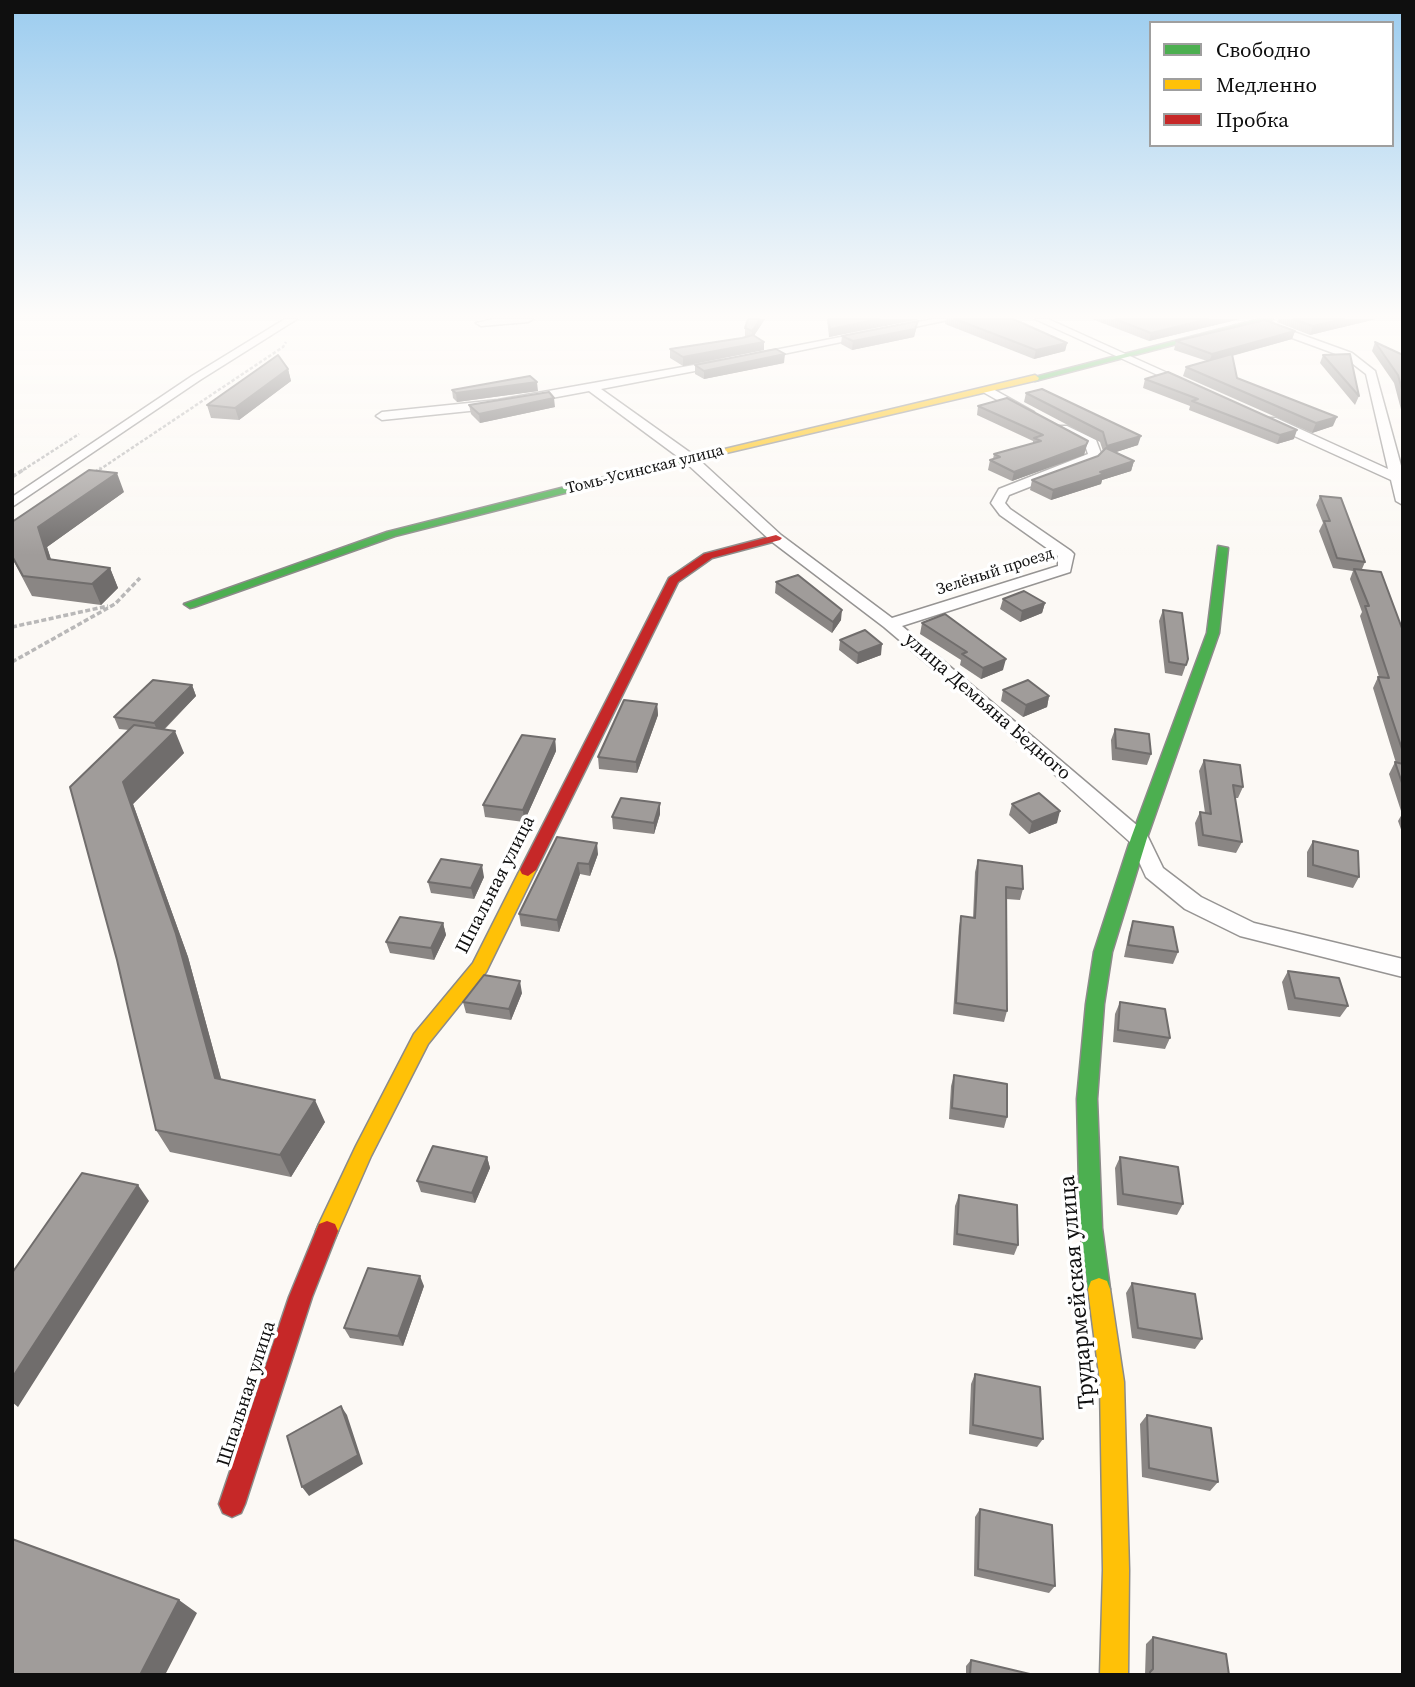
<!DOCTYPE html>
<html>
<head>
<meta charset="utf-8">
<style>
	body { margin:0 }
	#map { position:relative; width:1415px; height:1687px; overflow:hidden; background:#fcf9f5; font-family:"Source Serif 4",serif }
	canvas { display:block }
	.frame { position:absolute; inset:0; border:14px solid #0f0f0f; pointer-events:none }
	.legend { position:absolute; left:1149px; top:21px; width:245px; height:126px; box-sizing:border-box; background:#fff; border:2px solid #9f9f9f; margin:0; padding:9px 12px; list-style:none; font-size:21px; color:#0f0f0f }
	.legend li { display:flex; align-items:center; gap:14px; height:35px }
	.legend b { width:35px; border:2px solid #9f9f9f }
</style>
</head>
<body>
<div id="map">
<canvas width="1415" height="1687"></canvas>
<div class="frame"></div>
<ul class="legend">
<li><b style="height:9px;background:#4caf50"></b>Свободно</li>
<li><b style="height:9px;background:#ffc107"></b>Медленно</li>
<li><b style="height:9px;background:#c62828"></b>Пробка</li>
</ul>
</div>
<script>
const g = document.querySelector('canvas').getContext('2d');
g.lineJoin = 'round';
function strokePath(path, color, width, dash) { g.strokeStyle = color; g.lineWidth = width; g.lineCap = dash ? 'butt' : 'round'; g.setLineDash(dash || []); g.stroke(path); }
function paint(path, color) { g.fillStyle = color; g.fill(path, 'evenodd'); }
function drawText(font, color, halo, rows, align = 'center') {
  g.font = font + ' "Source Serif 4",serif'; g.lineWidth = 7; g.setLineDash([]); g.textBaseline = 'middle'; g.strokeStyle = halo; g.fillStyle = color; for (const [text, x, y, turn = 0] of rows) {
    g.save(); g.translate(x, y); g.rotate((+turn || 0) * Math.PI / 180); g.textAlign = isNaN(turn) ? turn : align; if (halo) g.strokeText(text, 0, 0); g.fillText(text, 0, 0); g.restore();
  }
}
const street = new Path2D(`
	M285,319h12l-97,61 -188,127v-10l180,-121z
	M533,319l-5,3 -47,4 -5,-3 18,-4z
	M933,319h20l-199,41 -5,-3 5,-3z
	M1035,319h13l146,66 -10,2z
	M1269,323l83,30 23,18 28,102v32l-7,-4 -5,-21 -123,-56v-6h8l112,51 -22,-95 -22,-17 -79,-29v-4z
	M722,360l4,1v4l-125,24 94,67 86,79 111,83 166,-52v-10l-58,-41 -9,-12 8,-14 89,-35 -3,-9 -26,-13v-6h8l29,14 6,16 -2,3 -91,36 -4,8 5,6 61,42 3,3 -4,18 -168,54 244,207 17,35 38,29 53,26 149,36v18l-163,-41 -55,-27 -39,-32 -16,-35 -134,-120 -112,-95 -113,-86 -86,-79 -96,-71 -91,17 -116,12 -6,-4 6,-4 116,-12z
	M983,388h8l43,24 -10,3 -41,-23z`);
const fast = new Path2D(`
	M1260,319h13l-238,62 -4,-3z
	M692,455l5,3 -2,2 -300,76 -201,71 -4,1 -6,-4 203,-72z
	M1218,546l10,2 -9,85 -72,205 -35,114 -8,52 -7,95 5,129 8,61 -3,8 -8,3 -8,-3 -3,-8 -8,-61 -3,-129 9,-95 8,-52 37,-114 76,-205z`);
const slow = new Path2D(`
	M1035,375l4,3 -1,2 -346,81 -5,-3z
	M528,864l8,6 -50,102 -58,72 -57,112 -36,82 -8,3 -8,-3 -3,-7 3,-7 37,-78 58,-112 59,-71 47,-93z
	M1099,1278l8,3 3,8 14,93 5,188 -1,105h-28l3,-105 -3,-188 -12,-93 3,-8z`);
const jam = new Path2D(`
	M776,535l6,3 -2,2 -68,18 -34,24 -142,288 -8,6 -6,-2 -2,-4 149,-292 35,-24z
	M327,1221l8,3 3,7 -26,66 -67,207 -4,9 -9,4 -9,-4 -4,-9 70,-207 30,-73z`);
strokePath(street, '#969493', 3);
strokePath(fast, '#8c8b89', 3);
strokePath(slow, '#8c8b89', 3);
strokePath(jam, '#8c8b89', 3);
strokePath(new Path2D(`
	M23,470l56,-36
	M99,470l184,-123 3,-5`), '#b9b8b8', 2.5, [3.5, 2]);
strokePath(new Path2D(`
	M94,473l7,-5
	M12,477l14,-9
	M12,627l96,-21
	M12,662l103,-58 25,-26`), '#b9b8b8', 3.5, [5, 2.5]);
paint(street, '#fffefe');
paint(fast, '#4caf50');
paint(slow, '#ffc107');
paint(jam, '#c62828');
paint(new Path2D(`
	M748,319h17l-11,16 10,15 -81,16 -13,-8v-9l76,-12 -1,-1v-8z
	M827,319h93l-91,18z
	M946,319h67l54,24 -2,8 -31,8 -89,-35z
	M1092,319h148l-91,22z
	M1279,319h97l-66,16 -33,-13z
	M918,321l-4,16 -62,13 -11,-6 1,-8z
	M1295,331l-3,8 -60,17 5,22 96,48 -21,7 -129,-57 3,-9 21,-6 -33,-11 2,-9z
	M1375,342l28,13v62l-9,-34 -22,-32z
	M1323,355l36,41 -4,9 -35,-42z
	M784,363l-80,16 -9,-5v-9z
	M288,369l3,12 -52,39 -28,-2 -4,-13z
	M1168,372l126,67 -17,5 -88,-34 1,-4 -47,-18 2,-9z
	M452,390l86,1 -81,11 -4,-4z
	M1026,393l112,52 -22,7 18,9 -3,10 -29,9 -1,4 -50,16 -21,-10 2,-10 66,-24 5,-5 -3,-9 -76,-40z
	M469,405l86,2 -75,16 -9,-9z
	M978,406l110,35 -4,14 -72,26 -24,-11 2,-10 3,-1 1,-5 39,-11v-2l-56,-26z
	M124,492l-77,55 4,12 59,9 8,20 -17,17 -69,-9 -20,-38v-36z
	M1320,496l45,66 -3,7 41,62v204l-5,-14 4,-7 -13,-40 6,-12 1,1 -23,-75 5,-11h1l-19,-61 2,-4 -12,-33 3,-8 -20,-3 -14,-37 4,-8 -7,-18z
	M776,582l65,38 -9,13 -57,-40z
	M1003,599l42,4 -3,10 -22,9 -20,-13z
	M1163,610l25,49 -6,17 -17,-3 -6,-52z
	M922,623l81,47 -22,9 -21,-14 1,-5 -41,-26z
	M840,640l41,15 -24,9 -18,-14z
	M192,685l4,11 -32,34 20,23 -51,51 55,153 33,122 104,43 -34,55 -121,-25 -14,-22 -39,-170 12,-230 -10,-1 -5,-12z
	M1003,690l46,6 -2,11 -24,10 -22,-16z
	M657,704l1,11 -21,58 -38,-4 -1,-12z
	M1115,729l36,25 -4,11 -35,-5 -1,-20z
	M555,739l1,12 -32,71 -39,-5 -2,-12z
	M1204,760l39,27 -5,11h-3l7,44 -6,11 -38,-7 -3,-23 5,-11 5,1 -6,-42z
	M1012,804l45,19 -28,11 -20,-19z
	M660,814l-6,20 -41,-5 -1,-12z
	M557,837l41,17 -8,22 -10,-2 -21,58 -38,-6 -2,-12z
	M1313,841l46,36 -6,11 -46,-11v-25z
	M978,860l45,29 -3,11 -14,-1 1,112 -3,11 -51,-8 6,-87 2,-11 12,2 2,-46z
	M484,877l-10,22 -43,-6 -3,-11z
	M1133,921l45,31 -5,12 -49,-7 5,-24z
	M443,923l3,12 -12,25 -44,-7 -4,-11z
	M1288,971l60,35 -8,11 -52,-7 -6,-28z
	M522,993l-11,27 -45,-7 -3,-11z
	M1120,1002l50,36 -5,11 -52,-7 2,-28z
	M954,1075l53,42 -3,11 -55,-9 2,-33z
	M487,1157l3,11 -15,35 -54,-11 -4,-11z
	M1120,1157l63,47 -6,11 -60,-10 -2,-37z
	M959,1195l59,50 -4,10 -61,-10 2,-39z
	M1132,1283l70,56 -7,10 -63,-11 -6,-45z
	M424,1286l-21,60 -53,-8 -6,-10z
	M975,1374l68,65 -6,8 -68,-13 2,-50z
	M1147,1415l71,67 -8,9 -68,-14 -2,-53z
	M980,1509l75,77 -6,7 -75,-17 1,-59z
	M1153,1637l76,38h-84l1,-31z
	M971,1660l63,15h-68v-9z`), '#8a8684');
paint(new Path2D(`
	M760,319h5l-13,20v-8z
	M880,319h40l-91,18 1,-8z
	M1209,319h31l-91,22 2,-8z
	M1345,319h31l-66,16 3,-9z
	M918,321l-4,16 -62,13 1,-9z
	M1295,331l-3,8 -83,23 3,-8z
	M764,342v8l-81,16v-9z
	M1067,343l-2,8 -31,8 2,-9z
	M785,354l-1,9 -80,16v-8z
	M288,369l3,12 -52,39 -4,-12z
	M537,382l1,9 -81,11 -1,-9z
	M554,398l1,9 -75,16 -1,-9z
	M1337,417l-4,9 -21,7 4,-10z
	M1297,430l-3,9 -17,5 3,-9z
	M1141,436l-3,9 -34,11 3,-10z
	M1088,441l-4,14 -72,26 2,-9z
	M1134,461l-3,10 -29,9 -1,4 -50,16 2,-10 47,-18z
	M117,473l7,19 -77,55 10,32 -9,-20 -10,-32z
	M110,568l8,20 -17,17 -9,-21z
	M1045,603l-3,10 -22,9 2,-11z
	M842,610l-1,10 -9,13 1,-11z
	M882,644l-1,11 -24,9 1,-11z
	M1006,659l-3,11 -22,9 2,-11z
	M192,685l4,11 -37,38 -5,-11z
	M1049,696l-2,11 -24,10 3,-12z
	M657,704l1,11 -21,58 -1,-11z
	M175,731l9,22 -51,51 55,153 39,143 -12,-22 -92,-296z
	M555,739l1,12 -32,71 -1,-12z
	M660,803v11l-6,20v-11z
	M1060,811l-3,12 -28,11 3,-12z
	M597,843l1,11 -8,22 -1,-12z
	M578,863l2,11 -21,58 -2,-12z
	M482,865l2,12 -10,22 -3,-11z
	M443,923l3,12 -12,25 -3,-12z
	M520,981l2,12 -11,27 -2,-11z
	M315,1100l10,22 -34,55 -11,-22z
	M487,1157l3,11 -15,35 -3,-10z
	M138,1185l11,16 -131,206 -6,-5v-24z
	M420,1276l4,10 -21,60 -5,-10z
	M341,1406l6,9 16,49 -54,32 -7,-9z
	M179,1600l18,13 -32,62h-25z`), '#706d6c');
const building = new Path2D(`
	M748,319h12l-8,12 -7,-3z
	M828,319h52l-50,10z
	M955,319h58l54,24 -31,7z
	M1115,319h94l-58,14z
	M1293,319h52l-32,7z
	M1265,320l30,11 -83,23 -36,-13z
	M918,321l-3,8 -62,12 -11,-5z
	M753,335l11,7 -81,15 -13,-8 72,-11z
	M1375,342l28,13v38l-5,-18z
	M776,349l9,5 -81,17 -9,-6z
	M1232,354l5,24 100,39 -21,6 -130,-56z
	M1350,354l9,42 -36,-41z
	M278,355l10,14 -53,39 -28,-3z
	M1168,372l129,58 -17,5 -88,-34 6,-2 -53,-20z
	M530,376l7,6 -81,11 -4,-3z
	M1042,389l99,47 -34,10 -4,-14 -77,-39z
	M549,392l5,6 -75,16 -10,-9z
	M1007,398l81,43 -2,4 -72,27 -24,-12 10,-3 -6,-3 47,-13 -7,-3 9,-3 -65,-29z
	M1106,448l28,13 -34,11 4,2 -51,16 -21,-10 66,-24z
	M89,470l28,3 -79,54 10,32 62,9 -18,16 -69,-8 -11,-20v-34z
	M1320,496l21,2 24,64 -28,-4 -13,-37h6z
	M1354,569l27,3 22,59v121l-25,-75 11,1 -24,-72h4z
	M798,575l44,35 -9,12 -57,-40z
	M1024,591l21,12 -23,8 -19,-12z
	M1163,610l19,3 6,46 -2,6 -17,-3z
	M945,614l61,45 -23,9 -21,-14 5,-2 -45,-29z
	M865,630l17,14 -24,9 -18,-13z
	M153,680l39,5 -38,38 -40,-6z
	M1028,680l21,16 -23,9 -23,-15z
	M624,700l33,4 -21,58 -38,-5z
	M134,725l41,6 -52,51 53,152 39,144 100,22 -35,55 -124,-25 -39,-170 -47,-173z
	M1115,729l34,5 2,20 -35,-6z
	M522,735l33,4 -32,71 -40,-5z
	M1204,760l36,5 3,22 -10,-2 9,57 -39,-7 -3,-23 11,2z
	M1395,762l8,2v22z
	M1039,793l21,18 -28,11 -20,-18z
	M621,798l39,5 -6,20 -42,-6z
	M557,837l40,6 -8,21 -11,-1 -21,57 -38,-6z
	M1313,841l45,10 1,26 -46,-12z
	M441,859l41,6 -11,23 -43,-6z
	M978,860l44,6 1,23 -17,-2 1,124 -51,-8 5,-87 14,2z
	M400,917l43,6 -12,25 -45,-6z
	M1133,921l40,6 5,25 -50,-7z
	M1288,971l51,7 9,28 -53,-8z
	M484,975l36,6 -11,28 -46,-7z
	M1120,1002l45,7 5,29 -52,-8z
	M954,1075l53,9v33l-55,-9z
	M433,1146l54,11 -15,36 -55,-12z
	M1120,1157l58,10 5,37 -60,-10z
	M82,1173l56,12 -126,193v-105z
	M959,1195l58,10 1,40 -61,-11z
	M368,1268l52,8 -22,60 -54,-8z
	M1132,1283l63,11 7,45 -64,-11z
	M975,1374l65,13 3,52 -70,-14z
	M341,1406l17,49 -56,32 -15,-51z
	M1147,1415l64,13 7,54 -69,-14z
	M980,1509l72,16 3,61 -77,-17z
	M12,1539l167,61 -39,75h-128z
	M1153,1637l73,17 3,21h-79v-3l3,-3z
	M971,1660l63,15h-64z`);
paint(building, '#a09c9a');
strokePath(building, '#706d6c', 2);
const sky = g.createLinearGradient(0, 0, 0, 555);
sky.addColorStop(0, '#9bccef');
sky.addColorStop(0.57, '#fefcfa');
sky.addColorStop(1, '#fefcfa00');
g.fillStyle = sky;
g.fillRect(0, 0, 1415, 555);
drawText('16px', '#0f0f0f', '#fff', [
	["Томь-Усинская улица",645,470,-14],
	["Зелёный проезд",995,572,-18]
]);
drawText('19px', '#0f0f0f', '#fff', [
	["улица Демьяна Бедного",987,707,41],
	["Шпальная улица",496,885,-63],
	["Шпальная улица",247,1394,-72]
]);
drawText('23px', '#0f0f0f', '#fff', [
	["Трудармейская улица",1078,1292,-95]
]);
</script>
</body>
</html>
